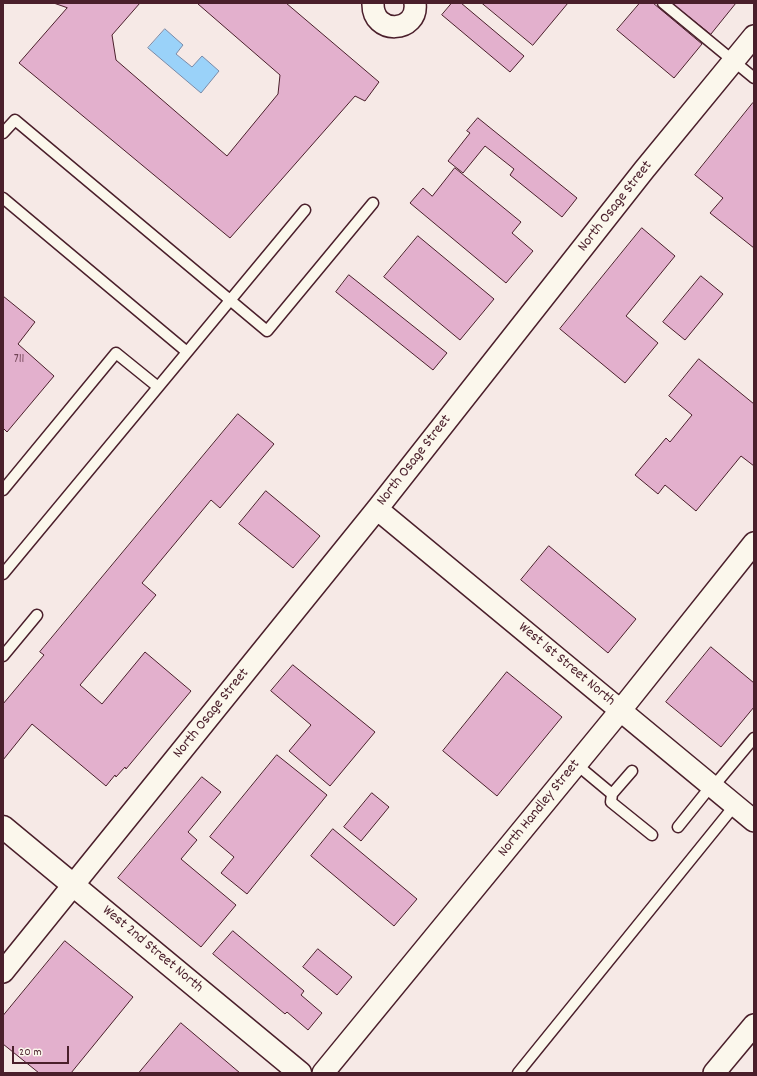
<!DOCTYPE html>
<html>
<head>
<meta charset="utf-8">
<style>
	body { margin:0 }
	#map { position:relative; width:757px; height:1076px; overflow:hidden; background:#f6e9e6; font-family:Dekko,sans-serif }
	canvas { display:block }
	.frame { position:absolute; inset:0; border:4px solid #4a1f2b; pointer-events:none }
	.scale { position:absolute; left:12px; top:1046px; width:57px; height:18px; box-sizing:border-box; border:2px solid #4a1f2b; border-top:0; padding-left:5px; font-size:12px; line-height:14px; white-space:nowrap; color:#4a1f2b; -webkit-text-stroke:3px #fbf7ec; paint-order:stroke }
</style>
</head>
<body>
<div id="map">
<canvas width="757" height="1076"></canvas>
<div class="frame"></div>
<div class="scale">20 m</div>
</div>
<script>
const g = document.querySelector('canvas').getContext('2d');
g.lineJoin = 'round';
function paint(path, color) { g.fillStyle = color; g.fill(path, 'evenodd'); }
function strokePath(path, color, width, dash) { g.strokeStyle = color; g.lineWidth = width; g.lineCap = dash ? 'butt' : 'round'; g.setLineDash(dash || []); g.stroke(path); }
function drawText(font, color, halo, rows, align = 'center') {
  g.font = font + ' Dekko,sans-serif'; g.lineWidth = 4; g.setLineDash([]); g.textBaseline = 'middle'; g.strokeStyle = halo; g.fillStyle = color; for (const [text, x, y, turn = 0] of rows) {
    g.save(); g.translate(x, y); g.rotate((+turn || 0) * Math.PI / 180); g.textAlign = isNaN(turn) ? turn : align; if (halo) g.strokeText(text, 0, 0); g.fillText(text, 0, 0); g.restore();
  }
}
const water = new Path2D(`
	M165,29l18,16 -7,9 16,13 10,-11 17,15 -18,22 -53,-45z`);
paint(water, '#9ad2f9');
strokePath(water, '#7a8aa7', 1);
const building = new Path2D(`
	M54,3h86l-28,32 4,25 111,96 51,-62 2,-19 -82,-71v-1h88l93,79 -14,19 -10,-5 -125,142 -211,-175 48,-55z
	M452,3h9l63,53 -14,16 -68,-57z
	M482,3h86l-35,42z
	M640,3h13l49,41 -28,34 -57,-48z
	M672,3h64l-25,31z
	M753,103l1,1v144l-44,-35 13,-15 -28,-23z
	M478,118l99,80 -15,19 -52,-42 4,-6 -29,-23 -22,27 -15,-12 22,-28 -3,-2z
	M455,168l66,54 -9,11 21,18 -27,32 -96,-80 13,-15 9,8z
	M642,228l33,28 -49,60 32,27 -33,40 -65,-54z
	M418,236l76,63 -34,41 -76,-63z
	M349,275l98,78 -14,17 -97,-78z
	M701,276l22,18 -38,46 -22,-18z
	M3,296l32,26 -17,22 36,32 -47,56 -4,-4z
	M699,359l55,45v62l-13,-10 -45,55 -31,-26 -7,9 -23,-19 31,-37 4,4 22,-27 -23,-19z
	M238,414l36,30 -54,64 -9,-8 -69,83 14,12 -76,90 22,19 43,-52 46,39 -65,78 -1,-2 -9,10 -1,-2 -9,11 -74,-62 -29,36v-56l41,-49 -4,-3z
	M266,491l54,45 -27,32 -54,-44z
	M549,546l87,73 -28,34 -87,-73z
	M711,647l43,36v24l-33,40 -55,-45z
	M293,665l82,67 -45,54 -41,-35 22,-26 -40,-34z
	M507,672l55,45 -65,79 -54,-45z
	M277,755l50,40 -80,99 -26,-21 13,-16 -24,-20z
	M202,777l19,15 -33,40 9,8 -16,19 55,46 -35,42 -83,-69z
	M372,793l17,14 -28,34 -17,-14z
	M333,829l84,70 -23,27 -83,-70z
	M233,931l71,60 -3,4 21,18 -14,17 -21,-18 -2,2 -72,-60z
	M65,941l68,56 -62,76h-32l-36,-29v-28z
	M318,949l34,28 -15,18 -34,-28z
	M181,1023l59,50h-101z`);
paint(building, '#e3b0cd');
strokePath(building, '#4a1f2b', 1);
const service = new Path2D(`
	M663,3l91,75
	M3,133l12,-13 252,211 106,-128
	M3,198l184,154
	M3,490l113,-137 42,34
	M3,574l302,-364
	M3,656l34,-41
	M576,764l36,30
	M632,771l-20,23 -1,8 41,33
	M713,787l41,-49
	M678,827l33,-41
	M518,1073l217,-268`);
const minor = new Path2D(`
	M373,3c-1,33 46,30 42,0
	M377,509l377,312
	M3,972l374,-463 267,-339 110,-134
	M323,1073l297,-362 134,-168
	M714,1073l40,-48`);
const tertiary = new Path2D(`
	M3,827l297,246`);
strokePath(service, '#4a1f2b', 13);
strokePath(minor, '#4a1f2b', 24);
strokePath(tertiary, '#4a1f2b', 25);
strokePath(service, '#fbf7ec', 10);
strokePath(minor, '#fbf7ec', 21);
strokePath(tertiary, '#fbf7ec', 22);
drawText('13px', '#704354', null, [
	["711",19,360]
]);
drawText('15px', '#4a1f2b', '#fbf7ec', [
	["North Osage Street",616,207,-52],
	["North Osage Street",415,461,-52],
	["West 1st Street North",566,665,40],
	["North Osage Street",212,714,-51],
	["North Handley Street",540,809,-51],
	["West 2nd Street North",152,950,40]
]);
</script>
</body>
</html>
